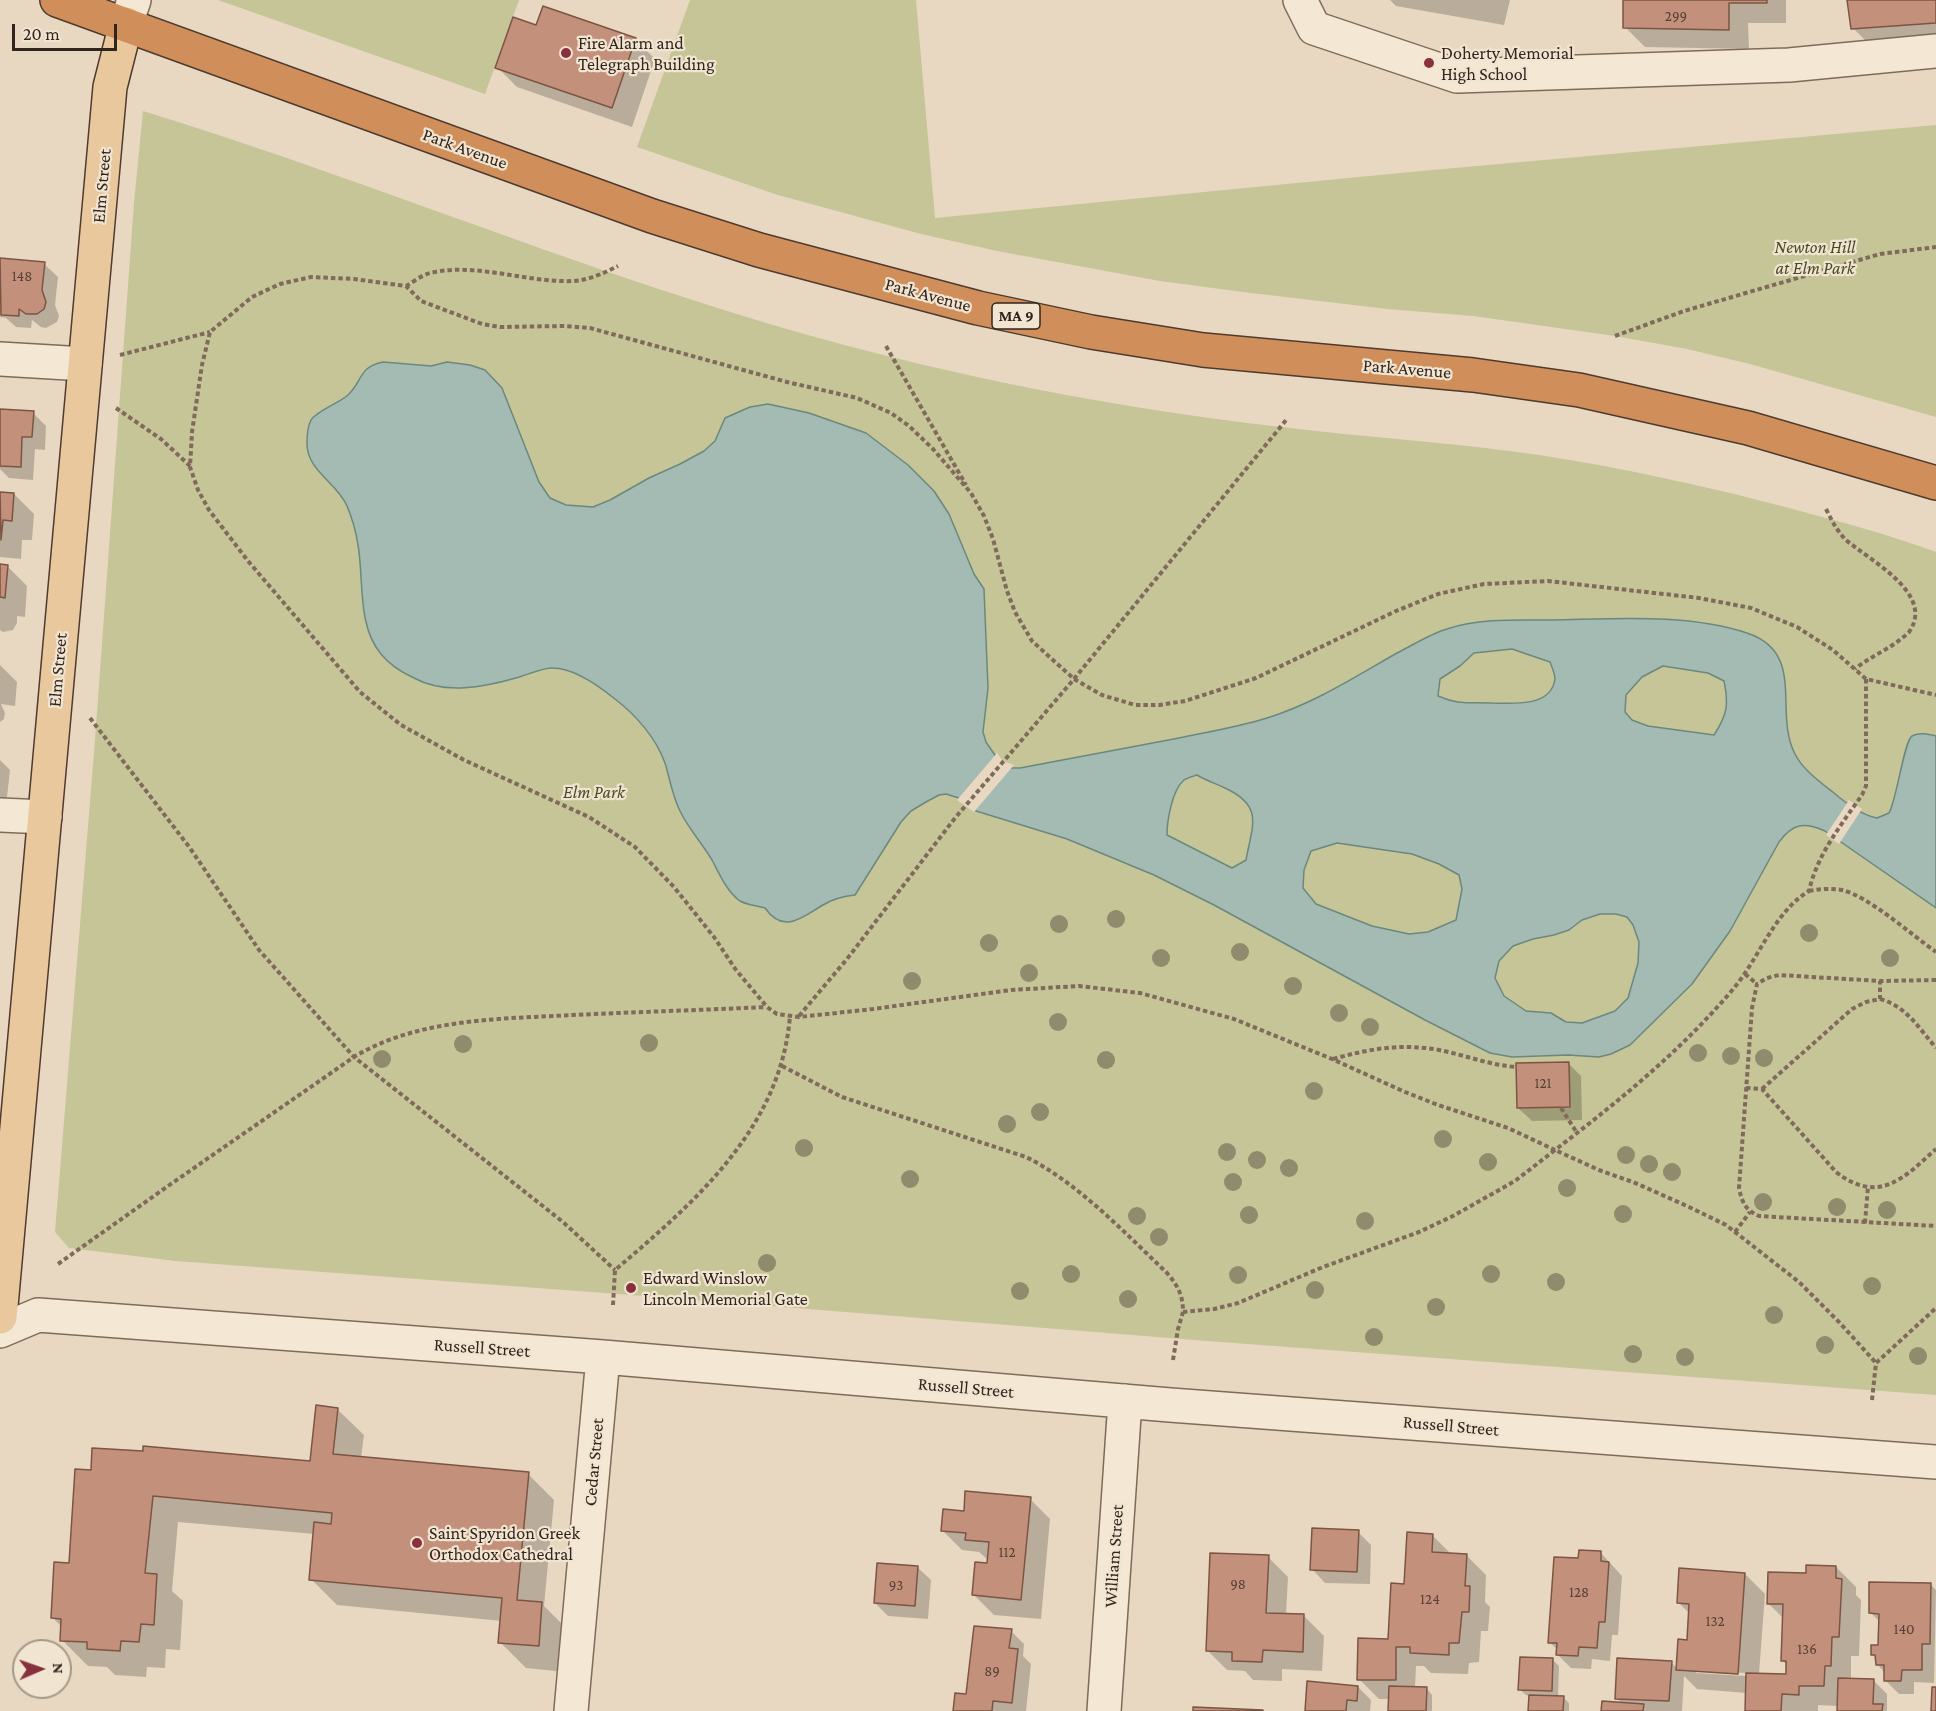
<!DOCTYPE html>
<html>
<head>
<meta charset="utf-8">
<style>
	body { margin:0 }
	#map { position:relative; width:1936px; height:1711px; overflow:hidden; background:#e8d8c1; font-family:"Crimson Pro",serif }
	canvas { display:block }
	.north { position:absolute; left:12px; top:1639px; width:60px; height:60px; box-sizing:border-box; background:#f1e4d0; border:2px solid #a49888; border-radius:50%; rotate:88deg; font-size:16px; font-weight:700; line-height:24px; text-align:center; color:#31251d }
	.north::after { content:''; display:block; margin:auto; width:21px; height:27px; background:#88313c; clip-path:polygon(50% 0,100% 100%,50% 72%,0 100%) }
	.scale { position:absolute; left:12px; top:24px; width:105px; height:27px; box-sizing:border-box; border:3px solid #31251d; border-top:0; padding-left:8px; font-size:18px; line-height:21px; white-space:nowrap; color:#31251d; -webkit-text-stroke:4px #f1e4d0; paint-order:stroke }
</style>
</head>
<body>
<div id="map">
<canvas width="1936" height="1711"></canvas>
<div class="north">N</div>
<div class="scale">20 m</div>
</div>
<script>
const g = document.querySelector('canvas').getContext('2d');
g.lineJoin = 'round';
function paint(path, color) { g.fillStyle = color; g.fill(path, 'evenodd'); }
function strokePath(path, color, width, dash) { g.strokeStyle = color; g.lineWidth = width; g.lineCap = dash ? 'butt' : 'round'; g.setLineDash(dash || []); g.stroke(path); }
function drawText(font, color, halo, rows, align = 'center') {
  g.font = font + ' "Crimson Pro",serif'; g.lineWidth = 4.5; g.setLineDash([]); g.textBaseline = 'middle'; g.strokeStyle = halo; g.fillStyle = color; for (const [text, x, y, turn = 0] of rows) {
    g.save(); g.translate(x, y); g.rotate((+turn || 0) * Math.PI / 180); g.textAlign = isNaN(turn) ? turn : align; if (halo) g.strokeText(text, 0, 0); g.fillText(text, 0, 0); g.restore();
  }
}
paint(new Path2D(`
	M218,0h301l-34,94z
	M690,0h226l19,218 486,-47 515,-46v292l-186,-53 -63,-15 -72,-13 -142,-20 -86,-7 -144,-17 -83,-11 -163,-30 -76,-17 -143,-39 -141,-48z
	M143,111c196,60 386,138 581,199 104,33 210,59 316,80 92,18 184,31 276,41 74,8 149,13 223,24 85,13 171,32 254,54 48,13 97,26 143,43v843l-729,-54 -549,-44 -482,-36 -107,-13 -14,-16 40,-492 39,-537z`), '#c5c597');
const water = new Path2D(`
	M383,362l48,4 16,-4 23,3 15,5 17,18 37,94 11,16 16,7 27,2 17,-7 39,-22 31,-14 24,-13 11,-10 10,-23 25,-11 18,-3 41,9 57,20 42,32 26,26 15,23 25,60 10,15 4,99 -5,44 3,10 15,22 11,4h8c53,-10 106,-20 159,-30 29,-6 59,-11 88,-20 46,-14 88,-41 130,-65 16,-8 33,-19 50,-24 32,-11 71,-9 105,-9 62,-1 135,-7 195,13 60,20 26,79 48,121 8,16 25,28 39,39 12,10 27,22 43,25l12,-5c8,-14 15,-72 23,-77 8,-4 16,-2 24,0v172l-111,-77c-21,-9 -32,-8 -46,11l-49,89 -38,53 -62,61 -19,9 -12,3 -31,-2 -56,2 -22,-4 -65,-33 -211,-115 -60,-30 -87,-36 -91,-28 -17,-13 -13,-4 -7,1 -13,7 -15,9 -10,11 -46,73c-11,1 -22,4 -32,10 -21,12 -39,30 -58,3 -8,-3 -16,-2 -25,-7 -13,-9 -21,-28 -28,-41 -10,-17 -24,-32 -32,-49 -8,-16 -10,-32 -15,-48 -9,-25 -29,-48 -50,-64 -16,-13 -42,-32 -64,-31 -12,1 -24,7 -35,10 -32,9 -71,17 -102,0 -11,-5 -25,-14 -33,-24 -24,-28 -17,-75 -23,-109 -2,-14 -6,-27 -11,-39 -10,-24 -41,-35 -40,-64 0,-6 1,-16 4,-22 6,-9 28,-17 37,-25 15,-14 10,-28 35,-33zM1512,649l38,13c2,5 5,12 5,17 -4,29 -43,24 -63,24 -22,-1 -34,2 -54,-7l2,-17 20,-13 14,-13zM1663,666l45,7 16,8c5,24 3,34 -10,54l-66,-9 -16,-6 -7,-8 1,-17 16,-18zM1197,775c10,6 20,9 30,14 37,18 25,37 19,71l-14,8 -65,-33c0,-14 5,-45 17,-55 3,-2 10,-4 13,-5zM1337,843l75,11 27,10 20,11 3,14 -6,31 -28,12 -19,2 -37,-8 -56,-22 -13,-16 1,-18 7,-19zM1600,914h16l11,3 6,8 6,17 -1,21 -10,35 -13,13 -33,12 -16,-1 -15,-9 -25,-2 -22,-15 -9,-18 4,-17 14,-15 20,-7 21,-4 15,-5 13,-10z`);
paint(water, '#a3bbb2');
strokePath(water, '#6c887e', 1.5);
paint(new Path2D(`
	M997,753l6,8 11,4 -40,47 -17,-12z
	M1849,800l13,9 -23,35 -13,-9z`), '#e8d8c1');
paint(new Path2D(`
	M1390,0h120l-6,25 -108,-19z
	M1624,0h162v23h-38l1,26 -104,-2 -20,-20z
	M1849,0h87v44l-63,4 -20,-20z
	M537,27l98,12 20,20 -23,68 -115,-40 -20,-20z
	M0,260l44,4 14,13 -3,28 4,11 -2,6 -11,6 -5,-1 -9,-7 -1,8 -15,-1 -10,-9 -6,-1z
	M0,410l33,3 13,13 -1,24 -10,-1 -2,31 -24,-2 -9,-9z
	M0,493l14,1 20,20 -2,26h-10l-1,19 -21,-2z
	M0,565l7,1 20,20 -2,31 -8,-1v7l-4,7 -10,2 -3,-2z
	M0,665l17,17 -2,24 -14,-2 4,9 -1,6 -4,3z
	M0,760l10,10 -6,54h-4z
	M1568,1063l13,13 1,44 -50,1 -14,-13z
	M337,1409l27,26 -3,23 167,16 26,26 -10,106 24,24 -3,42 -39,-4 -26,-26 2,-21 -165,-16 -26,-26 4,-45 -137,-12 -6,69 11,10 -3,49 -14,-1 -1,19 -18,-1 -1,10 -31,-2 -8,-8 -19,-1 -26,-26v-13l-9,-9 18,-54 5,-93 235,-8z
	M1030,1499l20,20 -9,100 -47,-4 -20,-20 14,-30v-5l-9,-8 -17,-2 -20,-20 23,-18z
	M1358,1532l13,13 -1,39 -45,-1 -13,-14z
	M1432,1535l19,19 15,1 20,20 -1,27 5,5 -2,24h-7l-2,31 -10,1 -1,11 -37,-1 -7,-7h-8l-1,22h11l6,7v16h-43l1,-12h-11l-20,-20 30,-39 16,-54z
	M1601,1553l21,23 -4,59h-6l-2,26 -18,-2 -1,10 -20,-1 -14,-14 1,-4 -9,-8 30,-82z
	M1268,1557l20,20 -2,38 18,1 20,20 -2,35 -40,-2v12l-29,-1 -8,-9 -18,-1 -20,-20z
	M917,1567l14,13 -3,39 -40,-3 -13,-13z
	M1836,1567l20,20v8l5,5 -2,56h-8v24l23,1 13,13v17h-49v-5l-20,-1v6h-72l1,-18 -50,-4 -13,-13 -2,35h-79l20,-7 -7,-6 55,-36 6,7 12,-28 1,-27 -12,-12 67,-28 20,20 -6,80 29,1v-9l-5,-5 1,-42 -16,-16 39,-28zM1696,1670l50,3v3l-50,-3z
	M1930,1584l6,6 -2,93 -20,-1v12h-15l-14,-14v-7l-8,-9v-5l-5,-5 7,-8 1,-24 -9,-9z
	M1011,1631l13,13 -1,12 8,8 -5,47h-72l14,-15z
	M1552,1659l7,7 -1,31h5l6,6v8h-39v-15l-4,-1 -7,-6z
	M1358,1687l13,13 -1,11h-64z`), '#0003');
const building = new Path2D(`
	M1623,0h144v3h-38v27l-106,-2z
	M1847,0h89v23l-85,6z
	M543,6l93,32 -24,70 -117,-40 18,-51 23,8z
	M0,258l45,4 -3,28 4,12 -2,7 -7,5h-11l-7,-5v7l-18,-1z
	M0,409l34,2 -2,26h-10l-1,30 -21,-1z
	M0,492l14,1 -2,28 -9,-1 -2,20z
	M0,564l8,1 -3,33 -5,-1z
	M1569,1062l1,45 -53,1 -1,-45z
	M316,1405l22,3 -5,46 196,18 -12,128 25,2 -3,44 -41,-3 4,-45 -193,-18 5,-58 17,2 1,-11 -179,-17 -8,77 12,1 -3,51 -13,-1 -2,18 -18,-1 -1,10 -33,-2v-7l-27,-1 1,-22 -10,-1 3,-56 15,1 6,-94 16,1 1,-22 51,3v-5l167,15z
	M965,1491l66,6 -10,103 -49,-5 3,-33 12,1 2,-21 -24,-2 1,-7 -25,-2 2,-22 21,2z
	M1312,1528l47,2 -2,42 -47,-2z
	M1407,1532l26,2 -1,18 35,2 -2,32h5l-1,26h-7l-3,31h-10v12l-39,-2v-6h-14v33h-39l1,-42 30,1 3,-56 13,1z
	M1579,1550l22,1v10l8,1 -4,60h-6l-2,26 -18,-1 -1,9 -22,-1 1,-12h-9l6,-86 24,1z
	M1210,1553l59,2 -3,58 38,1 -1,38 -40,-2 -1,12 -30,-1v-9l-26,-1z
	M877,1563l41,3 -3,40 -41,-3z
	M1806,1565l30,1v12l6,1 -3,58h-7l-1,29h-6l-1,20h-25v9l-17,-1 -1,17h-36l1,-38 40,1v-13h-5l2,-57h-16l1,-32 38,1z
	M1679,1568l66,5 -7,101 -62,-4 2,-31 9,1 2,-36 -12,-1z
	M1869,1582l62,1 -1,61h-8v26h-20l-1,11h-17v-16h-8l-1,-10h-4v-10h7l1,-31 -10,-1z
	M974,1626l38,3 -3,19 9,1 -6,54 -19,-2 -1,10h-39l2,-18 11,1z
	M1520,1657l33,1 -1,33 -34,-1z
	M1617,1658l55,3 -3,40 -54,-2z
	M1838,1678l36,1 -1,25h10l-1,7h-45z
	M1307,1681l51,5 -1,15 -10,-1 -1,11h-41z
	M1389,1686l38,1 -1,24h-38z
	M1932,1687h4v24h-5z
	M1529,1695l35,1 -1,15h-35z
	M1602,1701l42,3 -1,7h-42z
	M1193,1707l70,3v1h-70z`);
paint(building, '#c3917b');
strokePath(building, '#7c5443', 1.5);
const minor = new Path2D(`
	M1300,0l14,28 143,48 332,-11 147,-14
	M126,24l8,-24
	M0,359l85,5
	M0,815l45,2
	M0,1331l38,-16 565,42 567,48 766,57
	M571,1711l32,-354
	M1104,1711l21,-310`);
const major = new Path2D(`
	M0,1317l110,-1230 16,-63`);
const highway = new Path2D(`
	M57,0l595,216 107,34 219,58 113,24 112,18 270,25 106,15 169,38 188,55`);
strokePath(minor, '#806a5b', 36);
strokePath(major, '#4e3a2f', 36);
strokePath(highway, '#4e3a2f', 36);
strokePath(new Path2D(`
	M406,286c7,-4 16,-11 24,-13 47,-11 96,10 144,8 15,-1 30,-8 44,-15
	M1615,336l69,-25 196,-57 56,-7
	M886,346l80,139
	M120,355l90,-23
	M116,408l45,31 29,27
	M1826,509c6,12 11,22 20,31 23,20 90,54 63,92 -16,16 -37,23 -54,37
	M1866,679v107l-4,9c-21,30 -45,60 -53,96 -34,20 -50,67 -75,97 -52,62 -115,113 -179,162l-47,-22 -70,-23 -33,-13 -73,-33 -98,-40 -94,-26 -61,-7 -68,4 -138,19 -74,8 -22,-3 -10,-7 -31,-37 -22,-33 -40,-50 -39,-40 -46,-30 -125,-57 -63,-35 -41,-33 -112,-131 -39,-51 -11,-20 -8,-23 2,-35 10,-67 8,-33 42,-35 28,-13 31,-7 43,2 52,7 15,15 61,23 18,3 65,-1 25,2 197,54 70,16 34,15 18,13 24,23 38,44 13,23 9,23 14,52 8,21 17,29 42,38 28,16 33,10h24l26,-4 71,-23 140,-67 42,-17 46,-10 64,-3 151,17 52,10 46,19 36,23 33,29 70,16
	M90,718l100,130 69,102 95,107 209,165 52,48
	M1809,891c11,-2 21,-3 33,-1 26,6 70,45 94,62
	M1745,974l12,10
	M1936,980l-56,1 -101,-6 -12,3 -10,6 -5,24 -13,180c3,14 6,22 20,28l177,10
	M1880,999c26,7 39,29 56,49
	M799,1016l48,-57 108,-141 119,-139 213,-260
	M1333,1059c36,-10 68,-16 106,-9 26,5 50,15 77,17
	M782,1066l60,31 184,60c52,26 99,76 141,116 11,13 16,22 16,39l31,-3 24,-6 85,-36 96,-35 34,-16 62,-35 40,-31 44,20 34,12 54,24 39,19 73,57 40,40 37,41
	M1746,1088l16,1 74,83c43,33 68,6 100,-23
	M1762,1089l90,-80 14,-7 14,-3v-18
	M1561,1108l16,25
	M1865,1223l3,-37
	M1735,1232l15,-20
	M58,1264l110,-78 186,-129c64,-39 147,-38 219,-42 64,-3 129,-5 193,-8
	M613,1305l2,-35c80,-68 166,-142 175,-254
	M1173,1360l5,-31 5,-17
	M1872,1400l4,-37 60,-55`), '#806a5b', 4, [4.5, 3]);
strokePath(minor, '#f4e7d3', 33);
strokePath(major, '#e8c89c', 33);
strokePath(highway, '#d08f5a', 33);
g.fillStyle = '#8f8b6c';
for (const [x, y] of [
	[1116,919],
	[1059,924],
	[1809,933],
	[989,943],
	[1240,952],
	[1161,958],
	[1890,958],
	[1029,973],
	[912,981],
	[1293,986],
	[1339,1013],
	[1058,1022],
	[1370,1027],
	[649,1043],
	[463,1044],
	[1698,1053],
	[1731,1056],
	[1764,1058],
	[382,1059],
	[1106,1060],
	[1314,1091],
	[1040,1112],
	[1007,1124],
	[1443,1139],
	[804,1148],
	[1227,1152],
	[1626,1155],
	[1257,1160],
	[1488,1162],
	[1649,1164],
	[1289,1168],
	[1672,1172],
	[910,1179],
	[1233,1182],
	[1567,1188],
	[1763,1202],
	[1837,1207],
	[1887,1210],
	[1623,1214],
	[1249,1215],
	[1137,1216],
	[1365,1221],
	[1159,1237],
	[767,1263],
	[1071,1274],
	[1491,1274],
	[1238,1275],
	[1556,1282],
	[1872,1286],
	[1315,1290],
	[1020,1291],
	[1128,1299],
	[1436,1307],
	[1774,1315],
	[1374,1337],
	[1825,1345],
	[1633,1354],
	[1918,1356],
	[1685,1357]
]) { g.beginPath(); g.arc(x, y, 9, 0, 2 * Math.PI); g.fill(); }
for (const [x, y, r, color] of [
	[566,53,6,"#88313c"],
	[1429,63,6,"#88313c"],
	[631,1288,6,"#88313c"],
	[417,1543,6,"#88313c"]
]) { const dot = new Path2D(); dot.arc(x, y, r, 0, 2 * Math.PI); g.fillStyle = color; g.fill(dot); strokePath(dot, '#f1e4d0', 2); }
drawText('15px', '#564034', null, [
	["299",1676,16],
	["148",22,276],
	["121",1543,1083],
	["112",1007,1552],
	["98",1238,1584],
	["93",896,1585],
	["128",1579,1592],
	["124",1430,1599],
	["132",1715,1621],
	["140",1904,1629],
	["136",1807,1649],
	["89",992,1671]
]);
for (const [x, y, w] of [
	[1016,316,48]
]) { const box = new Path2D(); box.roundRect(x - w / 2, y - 13, w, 26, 4.5); g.fillStyle = '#f1e4d0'; g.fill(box); strokePath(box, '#31251d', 1.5); }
drawText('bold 16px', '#31251d', null, [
	["MA 9",1016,316]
]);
drawText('18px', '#31251d', '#f1e4d0', [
	["Fire Alarm and",578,43],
	["Telegraph Building",578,64],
	["Doherty Memorial",1441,53],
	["High School",1441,74],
	["Edward Winslow",643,1278],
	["Lincoln Memorial Gate",643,1299],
	["Saint Spyridon Greek",429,1533],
	["Orthodox Cathedral",429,1554]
], 'left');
drawText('18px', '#31251d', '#f1e4d0', [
	["Park Avenue",465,149,20],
	["Elm Street",102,186,-85],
	["Park Avenue",928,295,15],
	["Park Avenue",1407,369,5],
	["Elm Street",58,670,-85],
	["Russell Street",482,1348,4],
	["Russell Street",966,1388,5],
	["Russell Street",1451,1426,5],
	["Cedar Street",594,1462,-85],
	["William Street",1114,1556,-86]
]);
drawText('italic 18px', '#464c26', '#f1e4d0', [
	["Newton Hill",1815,247],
	["at Elm Park",1815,268],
	["Elm Park",594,792]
]);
</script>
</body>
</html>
